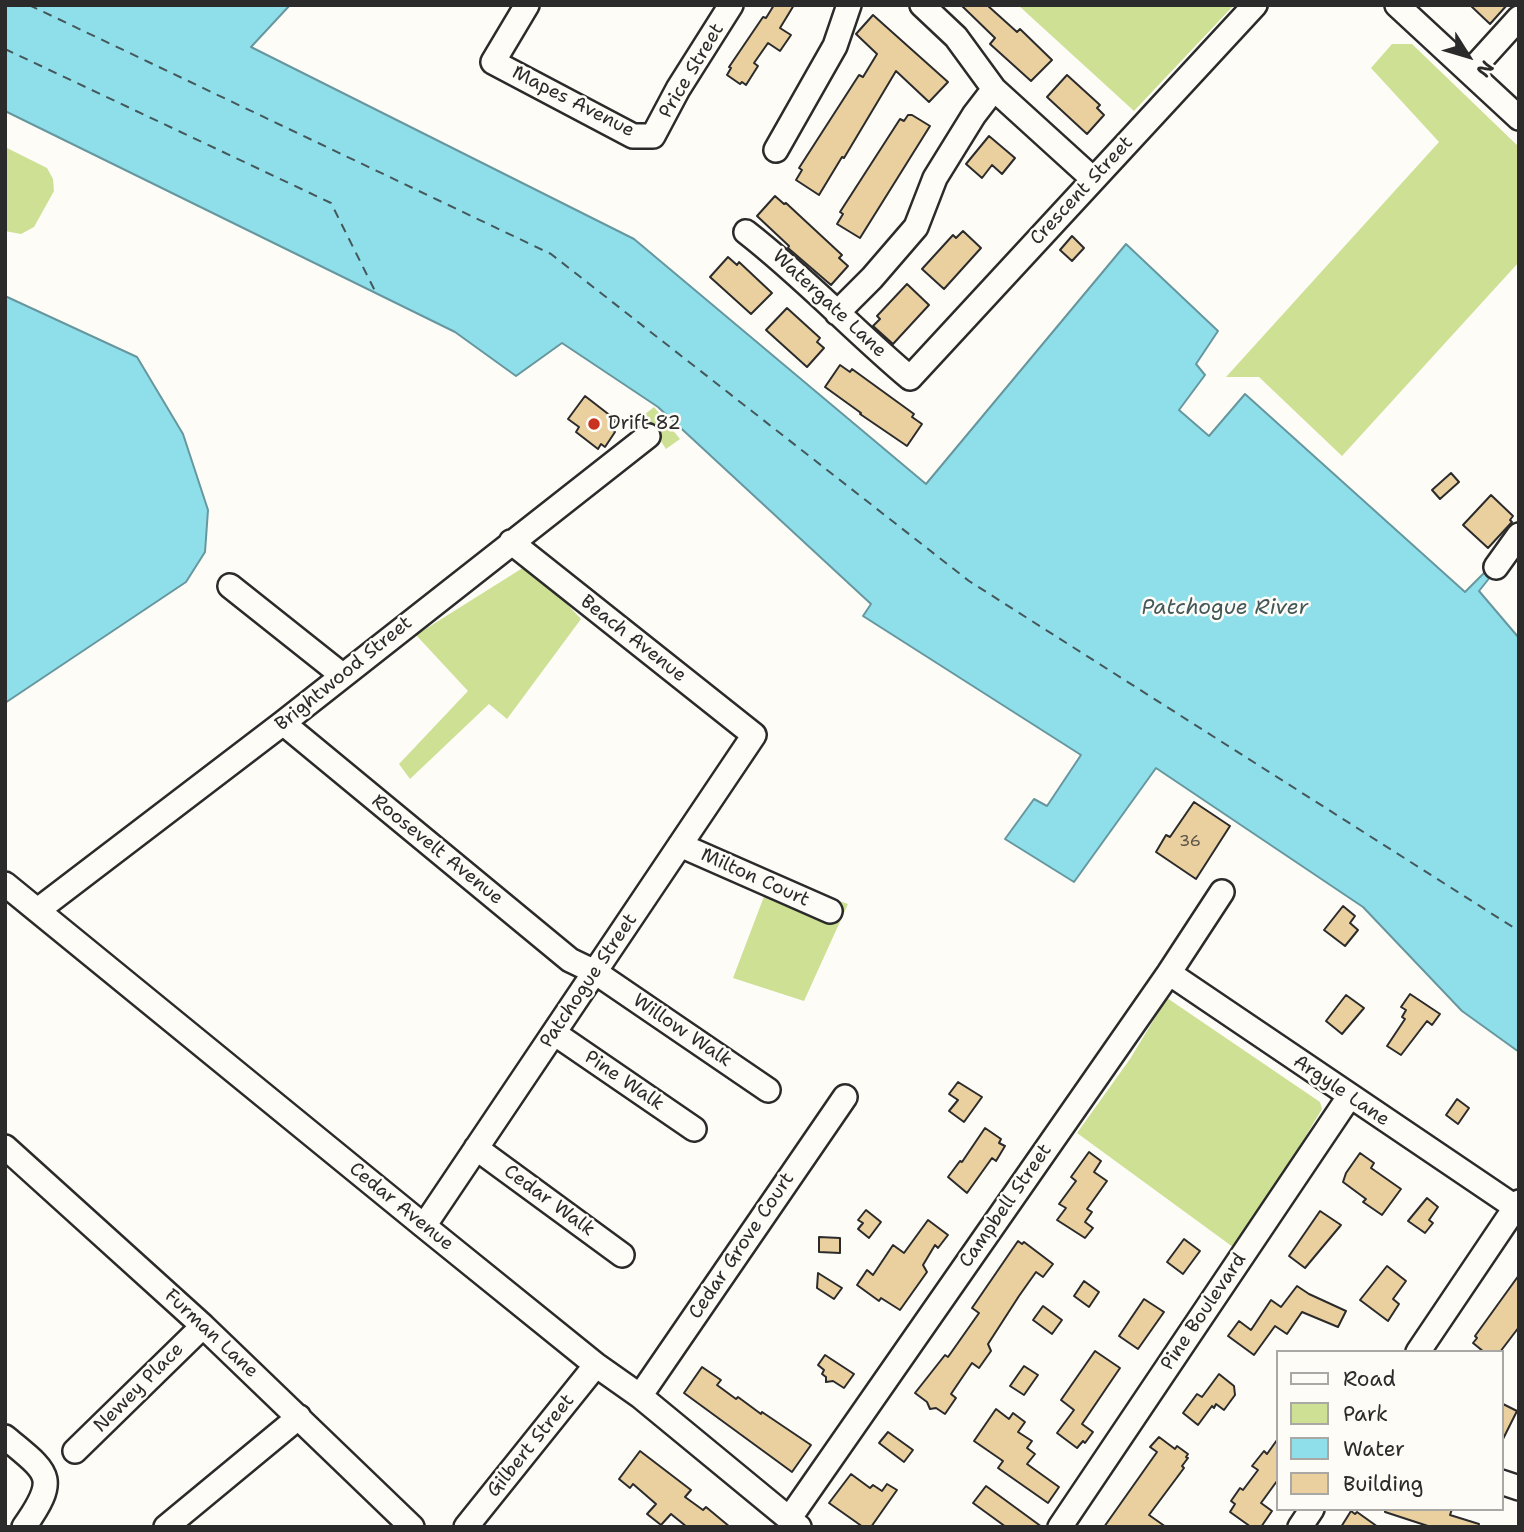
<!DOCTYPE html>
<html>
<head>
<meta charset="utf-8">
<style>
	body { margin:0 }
	#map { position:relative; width:1524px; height:1532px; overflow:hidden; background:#fdfcf7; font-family:"Shantell Sans",sans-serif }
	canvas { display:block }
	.frame { position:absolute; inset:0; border:7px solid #2b2b2b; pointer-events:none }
	.legend { position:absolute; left:1276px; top:1350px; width:228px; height:161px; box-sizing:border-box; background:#fdfcf7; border:2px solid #a9a8a5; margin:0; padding:9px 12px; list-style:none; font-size:21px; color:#2b2b2b }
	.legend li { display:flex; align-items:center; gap:14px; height:35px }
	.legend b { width:35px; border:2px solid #a9a8a5 }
	.north { position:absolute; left:1433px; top:21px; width:70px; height:70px; -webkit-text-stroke:5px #fdfcf7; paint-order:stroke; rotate:127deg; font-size:19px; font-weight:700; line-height:28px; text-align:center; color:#2b2b2b }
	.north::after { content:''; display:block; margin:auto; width:24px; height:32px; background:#2b2b2b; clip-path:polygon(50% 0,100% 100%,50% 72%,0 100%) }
</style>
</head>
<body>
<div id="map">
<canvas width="1524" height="1532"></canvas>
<div class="frame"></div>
<ul class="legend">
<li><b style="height:9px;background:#fdfcf7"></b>Road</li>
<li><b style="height:19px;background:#cde094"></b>Park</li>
<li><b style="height:19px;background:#8fdfeb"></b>Water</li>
<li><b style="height:19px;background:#eacf9f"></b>Building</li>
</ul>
<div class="north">N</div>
</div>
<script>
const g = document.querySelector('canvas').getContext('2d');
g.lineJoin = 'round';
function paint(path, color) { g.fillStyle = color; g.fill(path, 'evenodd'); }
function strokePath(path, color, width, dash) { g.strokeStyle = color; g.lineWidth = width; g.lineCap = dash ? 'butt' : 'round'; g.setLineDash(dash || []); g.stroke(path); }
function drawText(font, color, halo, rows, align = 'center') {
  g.font = font + ' "Shantell Sans",sans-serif'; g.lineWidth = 5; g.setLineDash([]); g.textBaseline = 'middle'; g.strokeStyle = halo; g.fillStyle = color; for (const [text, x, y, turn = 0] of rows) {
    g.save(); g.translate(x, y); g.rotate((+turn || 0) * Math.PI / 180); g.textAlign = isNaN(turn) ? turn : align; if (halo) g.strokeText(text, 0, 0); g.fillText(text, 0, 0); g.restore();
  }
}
paint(new Path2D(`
	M1018,5h216l-100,106z
	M1392,44h20l107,103v115l-177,194 -83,-79h-33l213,-235 -68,-74z
	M5,147l42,21 6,11 1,12 -20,36 -13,7 -16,-3z
	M654,407l26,32 -14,10 -22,-34z
	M529,564l52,55 -74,100 -18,-15 -79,75 -11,-15 69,-73 -52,-56z
	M771,878l77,26 -44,97 -71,-23z
	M1167,998l153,104 2,7 -85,141 -160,-117 53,-74z`), '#cde094');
const water = new Path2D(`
	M5,5h285l-39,42 383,192 292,245 200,-240 92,87 -22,33 9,11 -26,35 30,26 36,-42 220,198 20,-20 6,4 -12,15 40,47v414l-57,-41 -99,-104 -207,-139 -82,114 -69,-43 29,-40 13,7 34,-51 -218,-139 8,-12 -213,-197 -96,-64 -46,33 -61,-44 -450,-221z
	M5,296l132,61 46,77 25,76 -3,42 -19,30 -181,121z`);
paint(water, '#8fdfeb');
strokePath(water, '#67979e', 2);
strokePath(new Path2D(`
	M29,5l522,249 418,327 550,350
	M5,49l326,154 44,88`), '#44585b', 2, [9, 7]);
const building = new Path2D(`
	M774,5h20l-14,23 11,7 -11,16 -12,-8 -14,20 4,3 -12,19 -4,-3 -2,2 -13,-9 4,-7 -2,-1 34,-50 3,1z
	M961,5h26l30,27 3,-3 32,31 -21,21 -41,-37 5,-6z
	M1470,5h37l-17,19z
	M873,15l75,67 -19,20 -33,-31 -52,87 -2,-1 -23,38 -23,-15 6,-10 -3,-2 60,-93 4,2 14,-23 -21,-20z
	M1067,75l33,30 -3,3 7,7 -17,19 -40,-37z
	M908,115h4l18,11 -70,112 -23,-14 6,-10 -3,-2 60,-93 4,2z
	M989,136l26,22 -13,16 -10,-9 -10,13 -16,-14z
	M775,196l9,8 2,-1 56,52 -3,3 9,8 -17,19 -43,-37 1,-2 -32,-30z
	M963,231l18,17 -37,41 -22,-20 31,-34 3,3z
	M1072,236l12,12 -12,13 -12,-11z
	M728,257l9,8 2,-3 33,31 -21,21 -41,-37z
	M907,284l22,21 -36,39 -20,-18 7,-7 -3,-3z
	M787,308l33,30 -3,4 7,6 -17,19 -41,-37z
	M840,365l10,7 2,-3 62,45 -2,3 10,7 -15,22 -47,-32 1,-1 -36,-26z
	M585,396l31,24 -6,8 5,4 -10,15 -4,-3 -3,5 -22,-17 3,-5 -11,-8z
	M1451,473l8,9 -19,17 -8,-9z
	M1491,495l22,21 -3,4 2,2 -24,26 -25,-23z
	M1194,802l36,24 -34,53 -40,-27 10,-17 4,2z
	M1343,906l12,10 -5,7 8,7 -13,16 -21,-16z
	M1410,994l30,20 -8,11 -5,-4 -26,34 -14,-9 18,-27 -3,-2 4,-7 -5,-3z
	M1346,995l18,13 -22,26 -16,-13z
	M958,1082l24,15 -18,25 -15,-11 9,-11 -9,-6z
	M1457,1099l12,9 -11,16 -12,-9z
	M985,1128l16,11 -2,4 6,3 -9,15 -4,-3 -25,35 -19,-16 12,-16 2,1z
	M1089,1152l12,9 -7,11 13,9 -20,28 5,3 -7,10 8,6 -8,10 -28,-18 9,-12 -7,-4 17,-23 -5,-4z
	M1360,1153l14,10 -3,5 30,21 -19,26 -19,-13 3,-3 -23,-17 3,-9z
	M1427,1198l11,9 -9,13 4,3 -8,10 -17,-12z
	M866,1210l15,12 -12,16 -11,-9 5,-6 -5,-3z
	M1320,1211l21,14 -36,43 -16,-12z
	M928,1220l20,15 -10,13 -3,-3 -12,20 4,7 -27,38 -19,-12 -2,3 -22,-16 10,-15 6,5 20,-30 11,8z
	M819,1237l21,1v15l-21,-1z
	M1184,1239l16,12 -17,23 -16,-12z
	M1018,1241l4,3 2,-2 29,22 -10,13 -7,-5 -17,24 -31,48 3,7 -12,17 -7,-5 -21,31 5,4 -11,16 -9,-6 -6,1 -3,-7 -12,-9 30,-38 3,2 31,-44 -7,-5z
	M1387,1266l19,15 -13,18 6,5 -11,17 -28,-21z
	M818,1273l24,15 -8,11 -17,-11z
	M1519,1275v52l-19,25h-16l-11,-9 4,-5 -2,-2z
	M1084,1281l15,11 -10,15 -15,-11z
	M1297,1286l12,8 37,17 -8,16 -36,-15 -15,22 -12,-8 -21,29 -26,-19 11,-15 12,9 20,-30 10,7z
	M1144,1299l20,13 -26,37 -19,-13z
	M1043,1306l19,14 -10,14 -19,-14z
	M1095,1351l25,17 -38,56 11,8 -8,11 -2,-2 -6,7 -20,-15 17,-23 -13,-10z
	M825,1355l29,19 -10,14 -11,-7 -7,1v-5l-4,-3 2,-4 -6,-5z
	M1024,1366l14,9 -14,20 -14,-9z
	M702,1367l19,13 -4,5 19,14 2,-2 23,17 1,-2 49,33 -19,27 -108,-79z
	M1219,1374l15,12 1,9 -11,15 -8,-6 -2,4 -2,-2 -14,19 -15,-12 14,-19 5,3z
	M1501,1403l16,8 -16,32z
	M996,1409l13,10 4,-6 12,9 -7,10 14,9 -5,7 8,6 -8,10 32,23 -11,16 -50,-35 5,-7 -29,-20z
	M888,1432l25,18 -9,12 -25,-19z
	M1159,1437l16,12 2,-3 11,8 -2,3 2,1 -6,8 2,2 -35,47 17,12h-62l53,-75 -7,-5z
	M1277,1440v41l-16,22 11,8 -11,16h-10l-21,-15 5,-8 -4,-3 9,-13 3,2 15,-20 -6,-4 12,-15 3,3z
	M640,1451l51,39 -6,7 18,13 3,-3 24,20h-43l-16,-13 -10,11 -14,-11 9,-10 -23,-20 -3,4 -11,-9z
	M851,1474l19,14 3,-3 9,6 5,-7 10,6 -26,37h-8l-34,-24z
	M986,1486l56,41h-36l-33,-24z
	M1385,1509h67l-2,6 29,9 -1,3h-47l-46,-15z
	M1351,1511l4,3 2,-2 21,15h-37z`);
paint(building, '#eacf9f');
strokePath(building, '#2b2b2b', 2);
const minor = new Path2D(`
	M527,5l-34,57 140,74h20l25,-47 53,-84
	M922,5l34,32 38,52 99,90
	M1397,5l122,113
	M1470,72l49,-54
	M776,150l59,-104 14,-41
	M746,232c58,45 108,99 164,146l345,-373
	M837,313l35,-35 44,-51 19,-49 39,-63 20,-26
	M1496,567l23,-32
	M230,586l112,89
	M283,723l287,237 25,12 173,118
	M680,845l150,66
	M5,884l419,342 172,139 44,31 159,131
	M38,910l245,-187 365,-287
	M1169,973l346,234
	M554,1033l140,96
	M5,1147l198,179 209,201
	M476,1148l146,107
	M424,1226l330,-491 -243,-193
	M1418,1352l101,-150
	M640,1396l205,-299
	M5,1437c43,36 55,39 19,90
	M75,1451l128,-125
	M1501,1482l18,6
	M789,1519l380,-546 53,-81
	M166,1527l133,-110
	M466,1527l130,-162
	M1060,1527l289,-430
	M1300,1527l12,-18`);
strokePath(minor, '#2b2b2b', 28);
strokePath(minor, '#fdfcf7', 23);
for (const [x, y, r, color] of [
	[594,424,7,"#c8321e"]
]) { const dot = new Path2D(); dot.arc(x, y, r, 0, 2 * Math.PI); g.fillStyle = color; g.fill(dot); strokePath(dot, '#fdfcf7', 2.5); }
drawText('16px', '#5b5448', null, [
	["36",1190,842]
]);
drawText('19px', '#2b2b2b', '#fdfcf7', [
	["Price Street",692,71,-59],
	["Mapes Avenue",573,102,27],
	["Crescent Street",1082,191,-47],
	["Watergate Lane",829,304,43],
	["Beach Avenue",633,639,38],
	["Brightwood Street",344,674,-39],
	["Roosevelt Avenue",437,850,39],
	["Milton Court",755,878,24],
	["Patchogue Street",589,981,-56],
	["Willow Walk",682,1031,34],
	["Pine Walk",624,1081,34],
	["Argyle Lane",1341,1091,34],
	["Cedar Walk",549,1201,36],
	["Campbell Street",1006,1206,-55],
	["Cedar Avenue",401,1207,39],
	["Cedar Grove Court",742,1246,-56],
	["Pine Boulevard",1204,1312,-56],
	["Furman Lane",211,1334,43],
	["Newey Place",139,1388,-45],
	["Gilbert Street",531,1446,-51]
]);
drawText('19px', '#2b2b2b', '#fdfcf7', [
	["Drift 82",608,424]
], 'left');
drawText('italic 21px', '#44585b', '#fdfcf7', [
	["Patchogue River",1225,609]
]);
</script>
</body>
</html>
